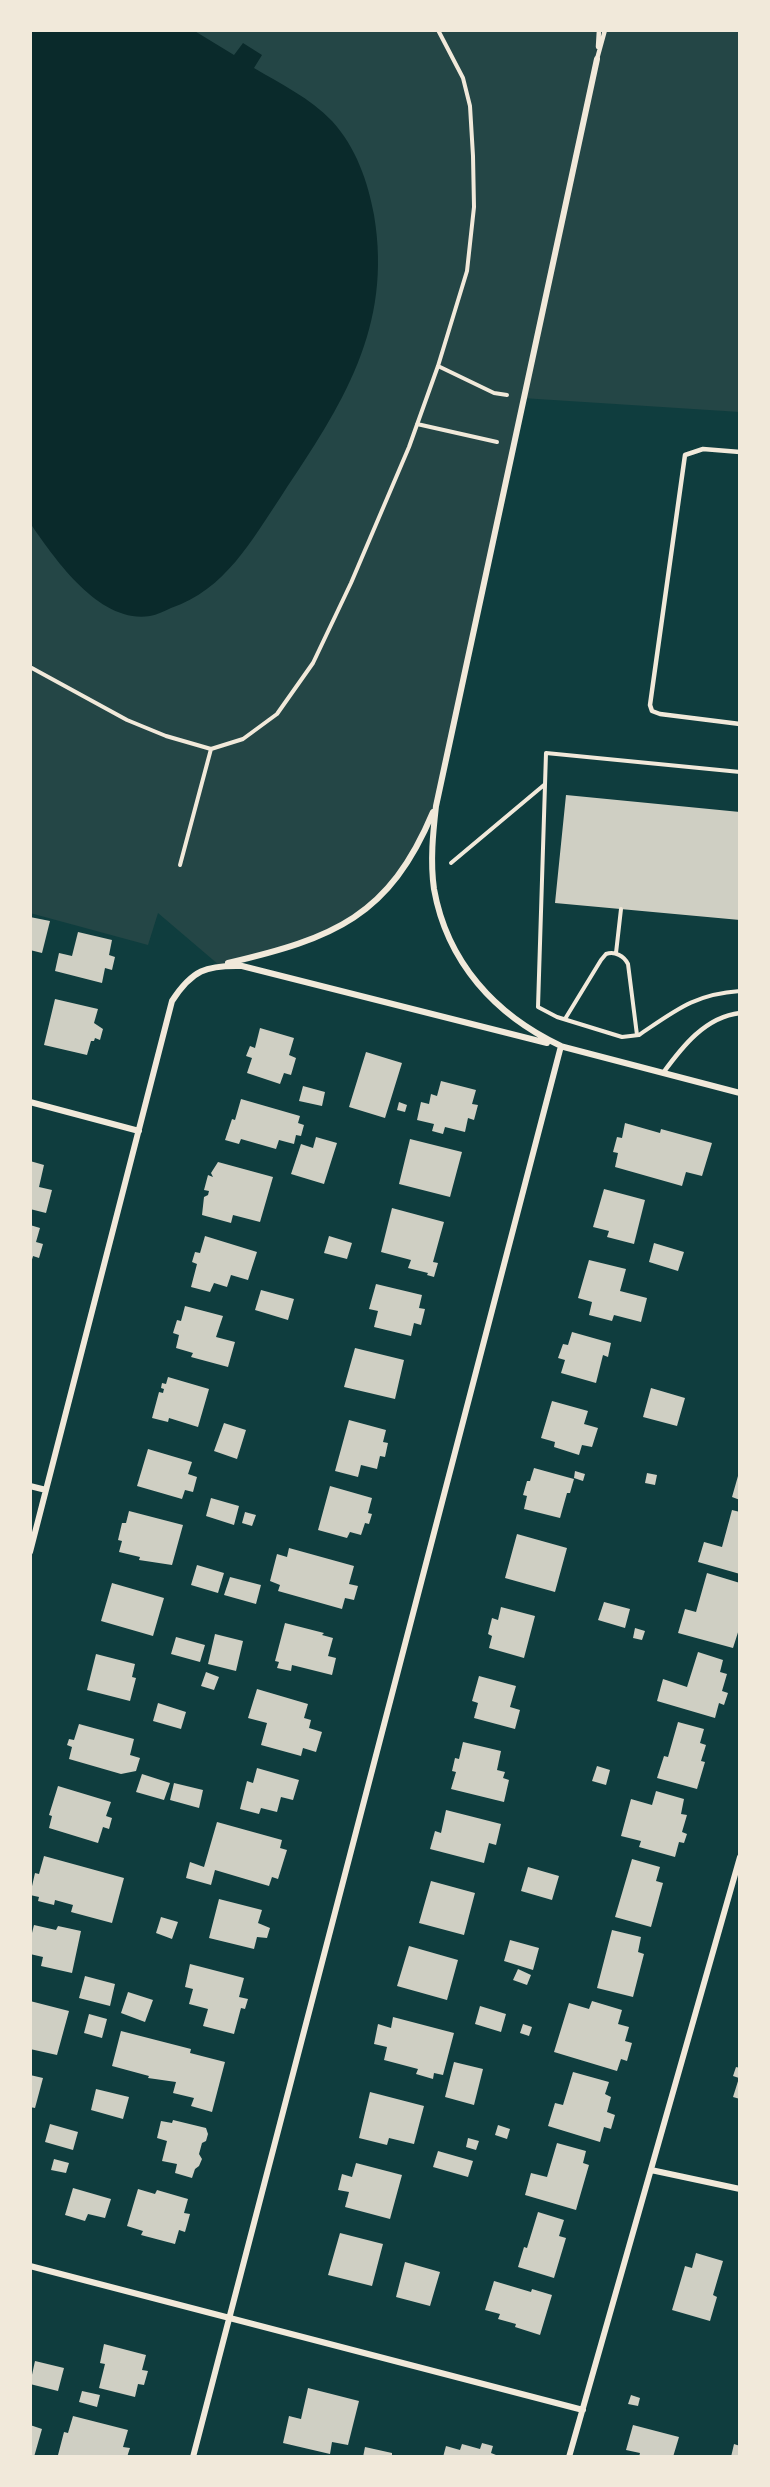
<!DOCTYPE html>
<html>
<head>
<meta charset="utf-8">
<style>
	body { margin:0 }
	#map { position:relative; width:770px; height:2487px; overflow:hidden; background:#0f3d3e; font-family:Ubuntu,sans-serif }
	canvas { display:block }
	.frame { position:absolute; inset:0; border:32px solid #f1e9da; pointer-events:none }
</style>
</head>
<body>
<div id="map">
<canvas width="770" height="2487"></canvas>
<div class="frame"></div>
</div>
<script>
const g = document.querySelector('canvas').getContext('2d');
g.lineJoin = 'round';
function paint(path, color) { g.fillStyle = color; g.fill(path, 'evenodd'); }
function strokePath(path, color, width, dash) { g.strokeStyle = color; g.lineWidth = width; g.lineCap = dash ? 'butt' : 'round'; g.setLineDash(dash || []); g.stroke(path); }
paint(new Path2D(`
	M30,30h710v382l-218,-14 -86,408 -15,35 -45,62 -70,39 -87,23 -61,-52 -10,32 -118,-32z`), '#244646');
paint(new Path2D(`
	M30,30h163l41,25 9,-12 19,12 -8,13c27,16 56,30 78,53 24,26 36,61 42,94 19,113 -32,190 -92,280 -30,45 -57,95 -111,113 -7,3 -14,7 -21,8 -51,8 -95,-57 -120,-93z`), '#0a2a2b');
paint(new Path2D(`
	M566,795l174,17v108l-185,-17z
	M30,917l20,4 -8,32 -12,-3z
	M78,932l34,8 -3,15 6,2 -3,13 -7,-2 -3,15 -47,-12 4,-18 13,3z
	M55,999l43,10 -4,14 9,6 -3,11 -5,-2 -1,3h-3l-4,14 -43,-10z
	M260,1028l34,10 -5,17 7,3 -5,17 -7,-2 -4,11 -33,-11 5,-15 -6,-2 4,-10 5,2z
	M366,1052l36,11 -17,55 -36,-11z
	M441,1081l35,9 -4,14 6,1 -4,15 -6,-2 -3,14 -20,-5 -2,7 -11,-3 2,-7 -17,-4 4,-18 8,2 2,-10 6,2z
	M303,1086l22,6 -3,14 -23,-5z
	M241,1099l59,17 -2,7 6,2 -3,11 -5,-1 -2,9 -15,-4 -3,9 -35,-10 -2,5 -14,-4 7,-21 3,1z
	M399,1102l8,3 -2,7 -8,-2z
	M625,1123l35,10 1,-4 51,14 -10,33 -16,-4 -4,14 -67,-19 3,-14 -5,-1 4,-15 5,1z
	M316,1137l21,6 -13,41 -33,-10 10,-30 12,4z
	M410,1139l52,13 -12,45 -51,-13z
	M30,1161l14,4 -5,22 13,3 -6,23 -16,-4z
	M218,1162l55,15 -13,45 -27,-7 -2,8 -29,-8 2,-18 4,-2 1,-4 -5,-1 4,-15 5,2 -2,-4z
	M604,1189l41,11 -11,44 -27,-7 2,-6 -16,-4z
	M392,1208l52,14 -11,40 5,1 -4,14 -7,-2 1,-2 -20,-5 3,-8 -30,-8z
	M30,1225l10,3 -4,14 7,2 -4,14 -6,-2 -2,7z
	M205,1236l52,16 -9,28 -17,-5 -4,12 -13,-4 -4,9 -19,-5 6,-23 -5,-2 3,-10 5,1z
	M329,1236l23,7 -5,16 -23,-6z
	M654,1243l30,9 -6,19 -29,-9z
	M589,1260l37,9 -6,22 27,7 -6,24 -27,-7 -2,6 -23,-6 3,-13 -14,-4z
	M376,1284l46,11 -3,13 6,1 -4,16 -7,-2 -3,13 -37,-9 4,-16 -9,-2z
	M261,1290l33,9 -6,21 -33,-10z
	M185,1306l38,10 -7,21 19,5 -7,25 -37,-10 2,-4 -17,-5 3,-13 -6,-2 4,-13 4,1z
	M572,1332l39,11 -3,14 -5,-2 -7,28 -35,-10 4,-13 -7,-2 5,-14 5,1z
	M355,1348l49,12 -9,39 -51,-12z
	M168,1377l41,12 -11,38 -29,-9 -1,4 -16,-4 7,-26 4,1 1,-4 -3,-1 1,-5 4,1z
	M651,1388l34,10 -8,28 -34,-9z
	M552,1401l36,10 -4,13 14,4 -6,19 -10,-2 -3,10 -25,-8 1,-5 -14,-4z
	M349,1420l37,10 -3,12 5,1 -3,14 -5,-1 -3,13 -16,-4 -3,12 -23,-6z
	M224,1423l22,7 -9,29 -23,-8z
	M148,1449l44,13 -4,12 9,3 -4,15 -8,-2 -3,9 -45,-13z
	M534,1468l40,11 -4,14h-3l-7,25 -36,-9 3,-13 -4,-1 4,-14h3z
	M575,1471l10,3 -2,7 -9,-3z
	M647,1473l10,2 -2,10 -10,-2z
	M738,1476h2v24l-8,-3z
	M330,1486l42,12 -4,15 4,1 -3,10 -4,-1 -4,12 -11,-3 -3,6 -29,-8z
	M211,1498l28,8 -5,19 -28,-9z
	M732,1510l8,2v62l-42,-12 6,-20 18,5z
	M129,1511l54,14 -11,40 -33,-5 1,-3 -21,-5 3,-11 -4,-1 4,-17h4z
	M245,1512l11,3 -4,11 -10,-3z
	M517,1534l50,14 -12,44 -50,-14z
	M289,1548l65,18 -5,18 9,2 -4,14 -9,-2 -3,11 -64,-18 2,-6 -10,-4 7,-27 10,3z
	M197,1565l27,8 -6,20 -27,-8z
	M707,1573l33,10v43l-7,22 -55,-15 7,-24 11,3z
	M230,1577l31,8 -5,19 -32,-9z
	M112,1583l52,15 -11,38 -52,-15z
	M604,1602l26,7 -5,19 -27,-8z
	M501,1607l34,9 -11,42 -35,-10 3,-12 -4,-2 4,-16 6,2z
	M285,1623l39,10 -2,2 11,3 -5,18 8,2 -4,17 -40,-10 -1,6 -14,-3 2,-6 -4,-1z
	M635,1628l10,3 -3,9 -9,-2z
	M215,1634l28,7 -7,30 -28,-7z
	M176,1637l29,8 -5,17 -29,-8z
	M698,1652l25,8 -3,12 7,2 -5,17 6,2 -4,12 -5,-2 -4,15 -58,-17 6,-22 24,8z
	M96,1654l39,10 -3,13 4,1 -6,23 -43,-11z
	M206,1672l13,5 -5,13 -13,-4z
	M479,1676l37,10 -6,21 10,3 -5,19 -41,-11 4,-15 -6,-2z
	M257,1689l51,15 -4,14 7,2 -2,8 13,4 -6,20 -13,-4 -2,8 -40,-11 6,-22 -19,-5z
	M158,1703l28,9 -5,17 -28,-8z
	M678,1722l26,7 -4,14 6,2 -5,16 4,1 -8,27 -40,-11 7,-22 4,1z
	M79,1724l55,15 -4,16 10,3 -4,13 -15,3 -52,-15 3,-12 -5,-2 2,-6 5,1z
	M463,1742l38,9 -4,19 8,2 -2,6 6,2 -5,22 -53,-13 5,-17 -4,-1 3,-13 4,1z
	M597,1766l13,4 -4,15 -14,-4z
	M257,1768l42,12 -6,20 -12,-3 -4,15 -16,-4 -2,6 -19,-5 7,-28 6,2z
	M142,1774l28,9 -6,17 -28,-8z
	M174,1783l29,7 -4,18 -29,-8z
	M58,1786l53,16 -5,14 6,2 -3,11 -6,-2 -5,16 -49,-15 3,-12 -3,-1z
	M656,1791l28,8 -3,15 6,1 -5,17 5,2 -3,9 -5,-1 -4,15 -36,-10 2,-6 -20,-5 10,-37 21,6z
	M446,1810l55,14 -5,21 -7,-2 -5,20 -54,-14 5,-18 6,2z
	M217,1822l65,18 -2,8 7,2 -9,29 -6,-2 -3,9 -54,-16 -4,15 -25,-7 4,-16 14,5z
	M44,1856l80,22 -12,45 -41,-11 2,-7 -18,-5 -1,5 -16,-4 1,-4 -9,-2 5,-22 4,1z
	M632,1859l28,8 -4,14 7,2 -12,44 -36,-10z
	M528,1867l31,9 -7,24 -31,-9z
	M431,1881l44,12 -11,42 -45,-12z
	M219,1899l43,11 -4,13 12,5 -3,10 -10,-1 -3,12 -45,-11z
	M161,1917l17,5 -6,17 -16,-6z
	M34,1925l22,5 2,-4 23,5 -9,42 -31,-7 2,-9 -13,-3v-13z
	M612,1930l29,7 -3,15 6,2 -11,43 -36,-9z
	M510,1940l29,8 -6,22 -29,-9z
	M409,1946l49,14 -11,40 -50,-14z
	M190,1964l54,14 -5,19 9,2 -3,10 -4,-1 -7,26 -31,-8 5,-17 -19,-5 4,-15 -8,-2z
	M518,1969l13,6 -4,10 -14,-5z
	M85,1976l30,8 -5,22 -31,-8z
	M128,1992l25,8 -8,22 -24,-9z
	M30,2001l39,10 -12,44 -27,-6z
	M592,2001l30,9 -4,14 11,3 -4,14 7,2 -5,18 -6,-2 -4,12 -63,-19 15,-49 20,6z
	M480,2006l26,8 -5,18 -26,-8z
	M89,2014l18,5 -5,19 -18,-5z
	M393,2017l61,16 -11,42 -9,-2 -1,6 -17,-5 2,-5 -34,-9 3,-13 -13,-3 4,-20 13,4z
	M523,2024l9,3 -3,9 -9,-3z
	M121,2031l70,18 -1,4 35,9 -13,50 -21,-6 3,-8 -21,-5 3,-11 -28,-4 1,-2 -37,-10z
	M454,2062l29,7 -9,36 -29,-8z
	M736,2067l4,1v31l-7,-2 6,-19 -6,-2z
	M573,2072l36,10 -4,12 6,3 -4,15 8,3 -4,14 -7,-2 -4,15 -52,-16 7,-23 8,2z
	M30,2075l13,3 -8,30 -5,-1z
	M96,2089l33,8 -6,22 -32,-9z
	M370,2092l54,14 -10,38 -25,-6 -2,7 -28,-7z
	M173,2120l33,8 2,6 -2,7 -4,2 -3,11 3,5 -3,7 -4,3 -3,9 -17,-5 2,-9 -15,-3 5,-20 -10,-3 4,-17 11,2z
	M50,2124l28,8 -5,18 -28,-8z
	M498,2125l12,4 -3,10 -12,-4z
	M468,2138l11,3 -3,9 -10,-3z
	M557,2143l29,8 -3,12 6,2 -13,45 -51,-15 6,-22 16,4z
	M438,2151l35,10 -5,16 -35,-10z
	M54,2159l15,4 -3,10 -15,-3z
	M356,2163l46,12 -12,44 -45,-12 4,-15 -11,-2 4,-16 10,3z
	M73,2188l38,11 -6,19 -17,-4 -3,7 -20,-6z
	M138,2189l17,5 2,-4 31,9 -4,14 6,1 -5,18 -6,-2 -4,14 -34,-9 2,-4 -16,-5z
	M538,2212l26,8 -5,16 7,2 -12,40 -36,-11 6,-20 3,1z
	M340,2233l43,11 -11,42 -44,-11z
	M696,2253l27,8 -10,34 4,2 -7,24 -38,-11 13,-44 7,2z
	M405,2262l35,10 -10,34 -34,-9z
	M494,2281l37,11 1,-3 20,6 -12,40 -25,-8 1,-3 -18,-5 2,-5 -15,-4z
	M104,2344l42,11 -4,15 6,1 -4,14 -6,-1 -3,13 -36,-9 6,-24 -5,-1z
	M35,2361l29,7 -6,23 -28,-7z
	M308,2388l51,13 -11,44 -16,-3 -2,12 -47,-11 6,-27 12,3z
	M82,2391l18,4 -3,12 -18,-5z
	M631,2395l9,3 -2,8 -10,-2z
	M73,2416l55,14 -5,17 7,1 -3,9h-61l-8,-2 6,-23 4,1z
	M30,2425l12,4 -8,28h-4z
	M633,2425l46,12 -6,20h-34l1,-4 -14,-3z
	M482,2443l11,3 -2,7 10,4h-58l3,-11 14,4 2,-6 18,5z
	M734,2444l6,2v11h-9z
	M365,2447l27,6v4h-29z`), '#cfcfc3');
strokePath(new Path2D(`
	M438,366l56,27 13,2
	M417,424l80,18
	M30,667l97,53 39,16 45,13 32,-10 34,-25 36,-51 38,-80 58,-136 29,-81 29,-95 7,-64 -1,-51 -3,-50 -7,-28 -25,-48
	M740,772l-194,-19 -8,254 19,10 65,20 17,-2c37,-25 56,-41 101,-44
	M451,863l93,-78
	M180,865l31,-116
	M616,953l5,-44
	M565,1019l36,-59 5,-6c9,-3 18,2 22,10l9,71`), '#f1e9da', 4);
strokePath(new Path2D(`
	M598,47l1,-17
	M597,59l8,-29
	M740,452l-37,-3 -18,6 -35,250 2,6 8,3 80,10
	M663,1073c19,-26 42,-56 77,-60`), '#f1e9da', 4.5);
strokePath(new Path2D(`
	M228,963c106,-25 161,-46 205,-151
	M560,1046l180,47
	M30,1102l109,29
	M30,1486l16,4
	M30,1552l142,-551c20,-31 34,-36 70,-35l305,77
	M651,2170l89,19
	M30,2266l553,144
	M193,2457l368,-1411c-66,-31 -114,-84 -127,-157 -4,-28 -1,-56 2,-83l161,-747
	M569,2457l171,-600`), '#f1e9da', 6);
</script>
</body>
</html>
